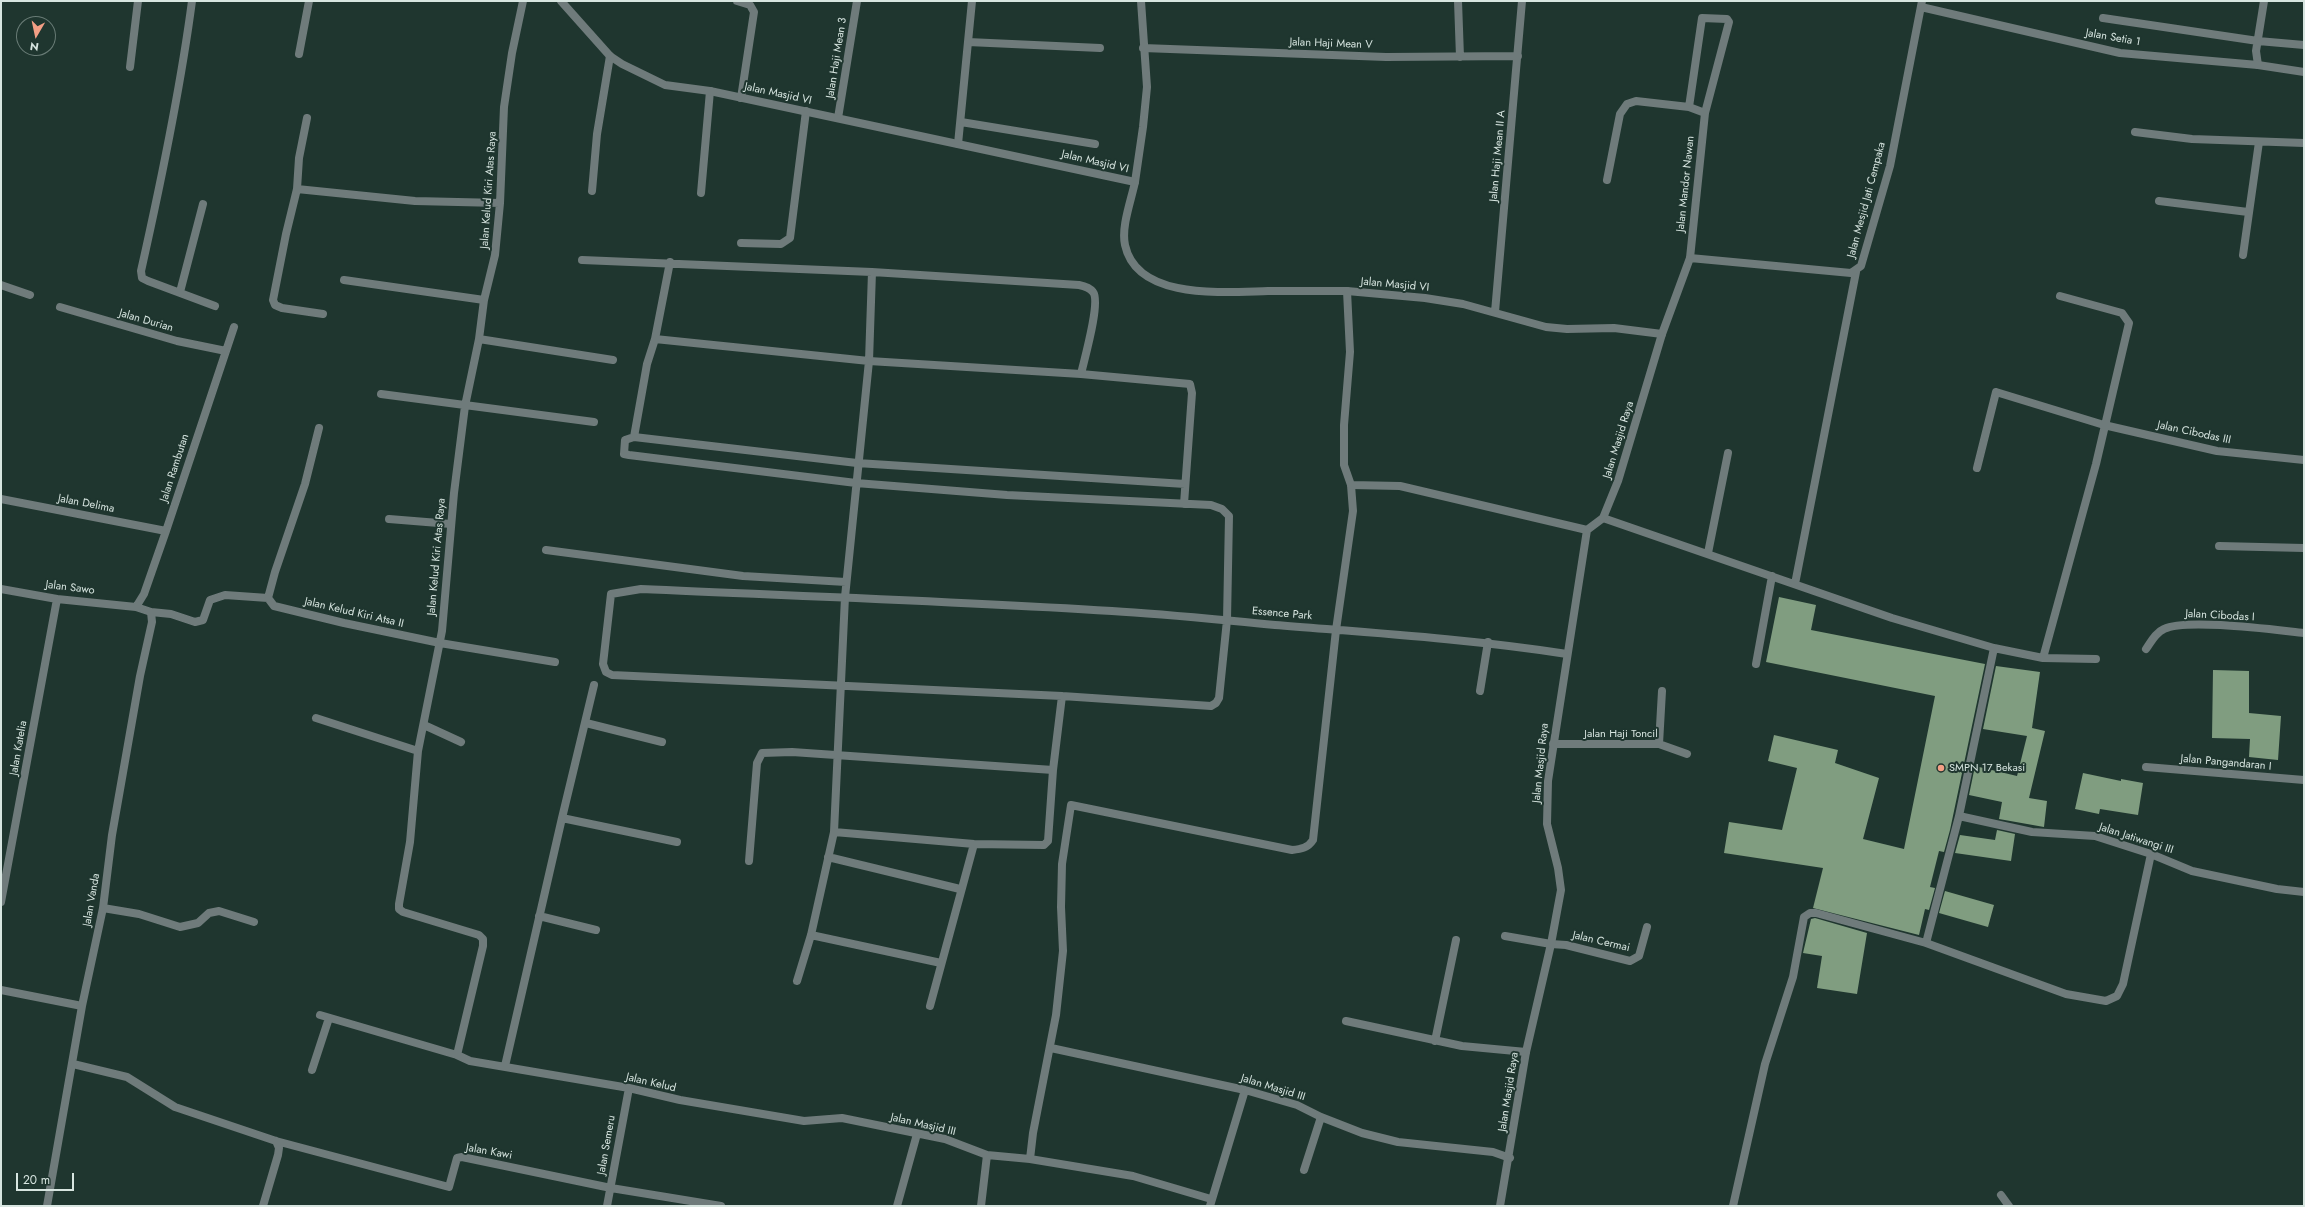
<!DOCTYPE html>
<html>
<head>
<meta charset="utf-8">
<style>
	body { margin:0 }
	#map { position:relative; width:2305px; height:1207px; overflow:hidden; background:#1f362f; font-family:Jost,sans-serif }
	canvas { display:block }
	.frame { position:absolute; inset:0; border:2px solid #d7e5e0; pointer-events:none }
	.north { position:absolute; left:16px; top:16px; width:40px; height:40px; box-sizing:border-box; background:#1f362f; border:1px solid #697c76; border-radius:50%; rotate:189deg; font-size:11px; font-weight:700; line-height:16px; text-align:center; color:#d7e5e0 }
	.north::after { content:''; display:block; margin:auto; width:14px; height:18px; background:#f39f85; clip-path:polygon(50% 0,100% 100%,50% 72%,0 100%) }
	.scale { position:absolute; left:16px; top:1173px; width:58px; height:18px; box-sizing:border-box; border:2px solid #d7e5e0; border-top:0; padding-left:5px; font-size:12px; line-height:14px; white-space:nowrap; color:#d7e5e0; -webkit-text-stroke:3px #1f362f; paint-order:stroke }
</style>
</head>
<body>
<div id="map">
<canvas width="2305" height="1207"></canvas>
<div class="frame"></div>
<div class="north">N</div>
<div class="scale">20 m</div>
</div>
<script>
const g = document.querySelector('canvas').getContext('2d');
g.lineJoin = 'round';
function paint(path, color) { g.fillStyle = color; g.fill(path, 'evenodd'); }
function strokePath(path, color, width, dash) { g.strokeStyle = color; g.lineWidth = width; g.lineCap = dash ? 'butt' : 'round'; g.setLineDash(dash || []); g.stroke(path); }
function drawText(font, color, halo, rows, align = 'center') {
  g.font = font + ' Jost,sans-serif'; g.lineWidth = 4; g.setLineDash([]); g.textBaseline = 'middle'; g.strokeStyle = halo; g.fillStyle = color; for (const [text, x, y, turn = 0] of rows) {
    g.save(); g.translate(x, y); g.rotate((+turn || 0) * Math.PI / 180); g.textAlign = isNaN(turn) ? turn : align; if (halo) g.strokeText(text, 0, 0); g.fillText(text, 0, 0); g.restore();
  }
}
paint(new Path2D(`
	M1779,597l37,8 -5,25 174,34 -35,166 -6,22 -5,-1 -9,36 5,1 -6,22 -4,-1 -6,26 -106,-27 10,-40 -99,-15 5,-31 53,8 15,-62 -29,-7 6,-26 64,15 -3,13 44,15 -16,61 41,10 31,-153 -169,-34z
	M1996,666l44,6 -8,56 13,3 -16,67 18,3 -3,26 -45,-8 3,-17 -33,-7 6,-29 42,10 10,-40 -44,-7z
	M2213,670l36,1v42l32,3 -3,44 -29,-3 1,-18 -38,-1z
	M2083,773l38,8v-2l22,4 -5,32 -38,-6 -1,5 -24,-5z
	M1997,830l18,4 -4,27 -56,-8 5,-18 35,5z
	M1945,891l49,14 -6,22 -49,-14z
	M1815,918l52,15 -10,61 -40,-6 5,-32 -19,-3 8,-34z`), '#809d80');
strokePath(new Path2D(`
	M1480,691l8,-49`), '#6f7b7b', 8);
strokePath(new Path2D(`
	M192,1c-12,91 -31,181 -51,270l1,7 6,3 67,25
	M737,1l13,4 4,7 -13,86
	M1458,1l2,56
	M2103,18l155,23 46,4
	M968,42l132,6
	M1143,48l243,9 132,-1
	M299,54l10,-53
	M2258,65l-2,-14 8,-50
	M130,67l8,-66
	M1689,107l13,-89 25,1 2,3 -24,91 -15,145
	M307,118l-8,40 -2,31 -11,45 -13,66 2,5 7,3 41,6
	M838,118l19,-117
	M961,122l134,22
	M2135,132l57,7 112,4
	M958,144l14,-143
	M1607,180l13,-66 7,-10 9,-3 53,6 16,6
	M1135,182l8,-55 4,-40 -6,-86
	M297,189l118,12 85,2
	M592,191l5,-57 13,-78
	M701,193l9,-102
	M2159,201l89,11
	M741,243l40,1 9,-6 16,-127
	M2243,255l16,-113
	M582,260l290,12 207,13c5,1 11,3 14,7 8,10 -9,68 -12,82
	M344,280l140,20
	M1,285l29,10
	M1347,291l78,7 38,6 83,23 21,2 47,-1 48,6
	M180,292l23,-88
	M60,307l117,34 49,10
	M1495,312l27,-311
	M479,339l134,21
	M655,339l214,22 212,13 109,10 2,9 -8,111
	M381,394l213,28
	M319,428l-14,56 -30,88 -7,26 6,8 70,17 96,20 115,19
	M634,437l13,-73 8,-25 15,-77
	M1977,468l19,-76 108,33 113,26 87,9
	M1185,484l-328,-21 -223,-26 -9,3 -1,14 5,1 227,28 151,12 204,10 11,4 7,7 -2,104 -8,78 -3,5 -5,3 -149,-10 -450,-21 -6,-3 -3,-8 8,-70 30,-5c157,7 314,12 471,22 54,3 108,9 163,14 98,8 195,14 292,29
	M1,499l165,32
	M1603,518l289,100 102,30 49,10 53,1
	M389,519l62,5
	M2219,546l85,2
	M546,550l197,26 103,6
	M1708,553l20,-100
	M1795,584l61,-312
	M1,589l56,10 79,8 15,5 1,10 -12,54 -28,159 -9,73 -21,98 -35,200
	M136,607l8,-13 22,-63 68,-204
	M151,612l20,2 24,8 8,-2 7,-20 15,-5 43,3
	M2146,649c5,-7 9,-16 18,-20 22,-11 111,1 140,4
	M2043,658l53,-194 33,-141 -7,-10 -62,-17
	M1756,664l16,-88
	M316,718l102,33
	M586,723l76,19
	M424,725l37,17
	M1553,744h106l28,10
	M1659,744l3,-53
	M2146,767l158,13
	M1959,816l73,16 63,4 56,18 41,17 85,18 27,3
	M562,818l115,24
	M834,832l140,12 70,1 4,-4 5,-71 9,-74
	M828,857l132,32
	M749,861l8,-98 5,-10 30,-1 261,18
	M1,902l56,-303
	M103,908l36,6 41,13 18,-4 11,-10 10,-2 35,11
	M539,916l57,14
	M811,935l130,28
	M1505,936l46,8 15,1 64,16 9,-5 8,-29
	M1926,943l33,-127 35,-168
	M797,981l14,-46 23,-103 11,-235 24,-236 3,-89
	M1,990l81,16
	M930,1006l44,-162
	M320,1015l137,40 13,6 159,27 51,12 124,21 38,-3 103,21 42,16 43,4 103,17 78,23
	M1346,1021l116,25 64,6
	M1435,1041l21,-101
	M1051,1048l194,42 52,15 24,12 41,16 36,9 95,10 17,6
	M457,1055l26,-109v-7l-4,-4 -76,-23 -4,-3v-5l11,-62 8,-91 24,-120 12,-138 11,-87 14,-67 5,-39 11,-45 5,-52 4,-96 8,-54 11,-52
	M73,1064l54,13 48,30 101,34 173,46 8,-29 5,-1 149,31 110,18
	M505,1066l57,-248 32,-133
	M312,1070l17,-52
	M1030,1159l3,-26 23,-118 7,-64 -2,-44 1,-43 9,-59 221,45c9,-1 16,-2 21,-10l23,-210 17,-119 -2,-26
	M1304,1170l17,-53
	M2001,1195l8,11
	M263,1206l15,-51 1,-7 -3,-7
	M607,1206l22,-118
	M897,1206l20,-72
	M981,1206l6,-51
	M1210,1206l35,-116
	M1733,1206l32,-142 28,-87 11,-60 6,-4h6l110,30 140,51 40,7 11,-5 6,-12 28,-130`), '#6f7b7b', 8);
strokePath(new Path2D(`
	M561,1l49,55 12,8 43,21 45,6 425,91c-4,19 -14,45 -10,63 12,56 101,47 143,46 26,0 52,0 79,0l3,61 -6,73v40l7,20 49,1 187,44
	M1921,7l199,46 138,12 46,7
	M1500,1206l26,-154 25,-108 10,-54 -3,-22 -11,-44 1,-43 39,-251 16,-12 15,-37 44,-147 28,-76 161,15 10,-7 29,-100 32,-165`), '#6f7b7b', 8);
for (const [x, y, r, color] of [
	[1941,768,4,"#f39f85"]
]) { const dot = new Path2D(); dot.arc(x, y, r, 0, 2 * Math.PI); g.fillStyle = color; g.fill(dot); strokePath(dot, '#1f362f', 1.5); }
drawText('11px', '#d7e5e0', '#1f362f', [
	["Jalan Setia 1",2113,38,10],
	["Jalan Haji Mean V",1331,44,2],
	["Jalan Haji Mean 3",837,58,-81],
	["Jalan Masjid VI",778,94,12],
	["Jalan Haji Mean II A",1498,156,-85],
	["Jalan Masjid VI",1095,162,13],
	["Jalan Mandor Nawan",1686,184,-84],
	["Jalan Kelud Kiri Atas Raya",489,190,-86],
	["Jalan Mesjid Jati Cempaka",1867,200,-75],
	["Jalan Masjid VI",1395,285,5],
	["Jalan Durian",146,321,16],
	["Jalan Cibodas III",2194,433,12],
	["Jalan Masjid Raya",1619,440,-73],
	["Jalan Rambutan",175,468,-72],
	["Jalan Delima",86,504,11],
	["Jalan Kelud Kiri Atas Raya",437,557,-85],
	["Jalan Sawo",70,588,7],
	["Jalan Kelud Kiri Atsa II",354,613,13],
	["Essence Park",1282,614,5],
	["Jalan Cibodas I",2220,616,3],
	["Jalan Haji Toncil",1621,734],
	["Jalan Katelia",19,748,-80],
	["Jalan Masjid Raya",1541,763,-84],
	["Jalan Pangandaran I",2226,763,5],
	["Jalan Jatiwangi III",2136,839,18],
	["Jalan Vanda",92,900,-80],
	["Jalan Cermai",1601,942,13],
	["Jalan Kelud",651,1083,13],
	["Jalan Masjid III",1273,1088,17],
	["Jalan Masjid Raya",1509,1092,-81],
	["Jalan Masjid III",923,1125,13],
	["Jalan Semeru",607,1145,-80],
	["Jalan Kawi",489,1152,10]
]);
drawText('11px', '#d7e5e0', '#1f362f', [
	["SMPN 17 Bekasi",1949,768]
], 'left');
</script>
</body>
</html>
